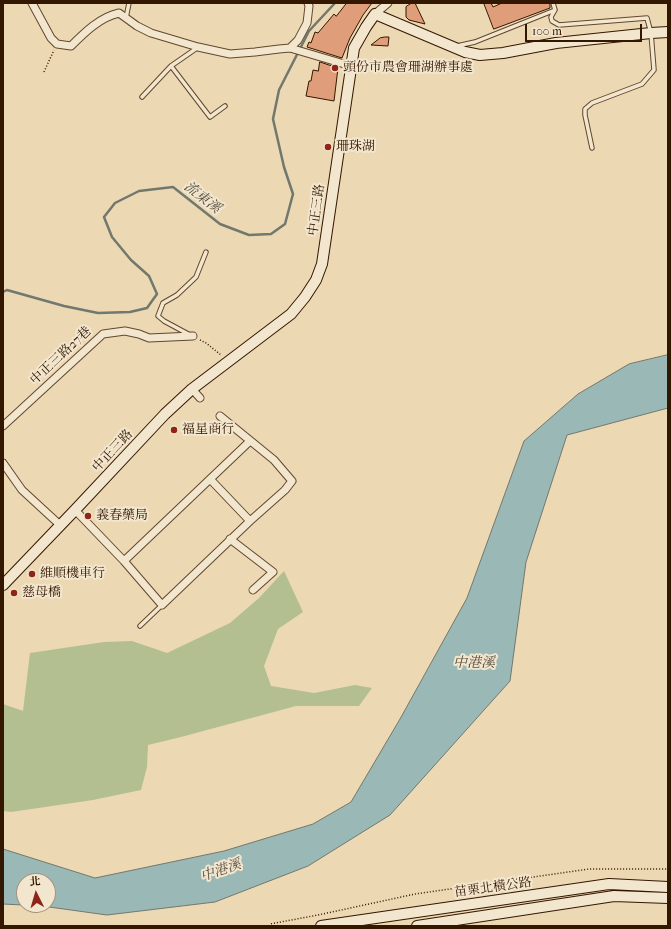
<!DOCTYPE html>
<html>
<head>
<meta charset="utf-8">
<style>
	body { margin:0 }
	#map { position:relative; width:671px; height:929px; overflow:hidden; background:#ecd8b3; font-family:"IM FELL French Canon","Noto Serif TC",serif }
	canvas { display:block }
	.frame { position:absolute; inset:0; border:4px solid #331700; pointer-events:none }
	.north { position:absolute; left:16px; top:873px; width:40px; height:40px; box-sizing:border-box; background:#f3e6ce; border:1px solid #a6937c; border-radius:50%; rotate:355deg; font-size:11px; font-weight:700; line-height:16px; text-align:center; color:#331700 }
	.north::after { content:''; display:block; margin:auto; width:14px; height:18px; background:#8f2418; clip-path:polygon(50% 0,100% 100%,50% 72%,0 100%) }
	.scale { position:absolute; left:525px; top:24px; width:117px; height:18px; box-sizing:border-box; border:2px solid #331700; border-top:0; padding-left:5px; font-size:12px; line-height:14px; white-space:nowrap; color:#331700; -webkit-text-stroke:3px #f3e6ce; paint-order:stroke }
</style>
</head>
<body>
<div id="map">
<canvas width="671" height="929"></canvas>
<div class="frame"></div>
<div class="north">北</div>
<div class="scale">100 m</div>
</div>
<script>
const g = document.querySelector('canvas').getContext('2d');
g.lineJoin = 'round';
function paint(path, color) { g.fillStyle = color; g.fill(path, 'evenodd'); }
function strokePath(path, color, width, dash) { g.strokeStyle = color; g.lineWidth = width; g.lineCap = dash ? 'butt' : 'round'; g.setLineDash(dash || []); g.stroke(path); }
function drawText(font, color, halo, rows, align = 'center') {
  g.font = font + ' "IM FELL French Canon","Noto Serif TC",serif'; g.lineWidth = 4; g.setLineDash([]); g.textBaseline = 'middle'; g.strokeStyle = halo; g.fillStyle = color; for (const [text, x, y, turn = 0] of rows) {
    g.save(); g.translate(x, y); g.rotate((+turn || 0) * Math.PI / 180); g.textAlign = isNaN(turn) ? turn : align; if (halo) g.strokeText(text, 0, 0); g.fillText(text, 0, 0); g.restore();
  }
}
paint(new Path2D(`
	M284,571l19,41 -25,17 -14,37 7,20 43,7 41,-8 17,3 -13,18h-63l-115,31 -33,8 -1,22 -6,23 -48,10 -82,12 -8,-1v-107l20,7 7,-58 74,-11 28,-1 35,12 63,-30 29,-25z`), '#b3bf90');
const water = new Path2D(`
	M668,355v53l-101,27 -41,127 -16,119 -120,134 -82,51 -93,36 -108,13 -65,-9 -39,-2v-55l92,29 129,-27 89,-27 38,-22 49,-83 67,-121 57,-157 54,-47 51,-30zM24,881h24v24h-24z`);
paint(water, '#9ab8b5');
strokePath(water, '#71786d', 1);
strokePath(new Path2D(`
	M3,292l4,-2 57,16 34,7 32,-1 17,-4 10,-14 -8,-18 -18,-16 -19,-23 -8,-20 11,-14 24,-12 34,-4 47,37 29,11 22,-1 14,-10 8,-30 -9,-27 -11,-48 6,-29 30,-59 26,-28`), '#71786d', 2.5);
const building = new Path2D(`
	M347,3h25l-9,12 -13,23 -8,20 -35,-11 2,-5 2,1 4,-11 3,1 16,-19 2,2z
	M412,3h3l10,21 -16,-4 -3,-3v-10z
	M484,3h7l2,4 9,-4h48v5l-56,21z
	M385,37h4l-1,9 -17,-1 9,-7z
	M320,62l18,6 -4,33 -28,-5 3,-15h2l2,-11 5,1z`);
paint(building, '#e09d7a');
strokePath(building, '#331700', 1);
const lane = new Path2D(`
	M555,10l-4,7 1,4 7,4 88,-7 4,15 3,37 -12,14 -50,19 -7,6v6l7,33
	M126,18l3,-15
	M457,46l18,-4 80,-32 -2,-7
	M171,66l39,51 15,-11
	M142,97l29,-31 26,-18
	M190,335l-26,-14 -6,-5 5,-13 14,-8 19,-18 10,-25
	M140,626l22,-21`);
const street = new Path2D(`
	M32,3l19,35 6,6 14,2c13,-13 29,-29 48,-33l7,5 11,8 14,7 47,14 32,7 25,-2 24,-3 11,-1 61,18
	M375,14l13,-11
	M290,48l8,-8 9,-17 2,-17 -1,-3
	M192,389l8,9
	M3,426l100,-92 22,-3 14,3 10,4 44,-2
	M3,463l19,27 38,35
	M210,479l40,42
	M75,510l49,51 38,44 88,-84 35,-31 7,-9 -18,-21 -54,-44
	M230,539l43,33 -20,18
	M124,561l126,-120`);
const secondary = new Path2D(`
	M3,585l72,-75 90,-96 27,-25 99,-75 14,-17 11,-17 6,-16 32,-216 12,-21 9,-13 90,38 15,3 23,-2 53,-10 95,-10 17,-1
	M321,926l288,-42 59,3
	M417,926l197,-30 54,2`);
strokePath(lane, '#61472d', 5.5);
strokePath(street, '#61472d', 9);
strokePath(secondary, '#331700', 12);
strokePath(new Path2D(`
	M44,72l10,-22
	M200,340l6,3 15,12
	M270,926v-2l48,-9 97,-21 174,-25h79`), '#331700', 1.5, [1, 2]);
strokePath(lane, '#f3e6ce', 3.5);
strokePath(street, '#f3e6ce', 7);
strokePath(secondary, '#f3e6ce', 10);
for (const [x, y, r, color] of [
	[335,68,4,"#8f2418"],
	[328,147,4,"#8f2418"],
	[174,430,4,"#8f2418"],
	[88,516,4,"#8f2418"],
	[32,574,4,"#8f2418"],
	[14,593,4,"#8f2418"]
]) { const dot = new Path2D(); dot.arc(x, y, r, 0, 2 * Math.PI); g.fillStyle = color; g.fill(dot); strokePath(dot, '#f3e6ce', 1.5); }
drawText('13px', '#331700', '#f3e6ce', [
	["頭份市農會珊湖辦事處",343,68],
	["珊珠湖",336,147],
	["福星商行",182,430],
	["義春藥局",96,516],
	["維順機車行",40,574],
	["慈母橋",22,593]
], 'left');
drawText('13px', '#331700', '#f3e6ce', [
	["中正三路",317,210,-82],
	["中正三路27巷",61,356,-43],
	["中正三路",113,451,-47],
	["苗栗北橫公路",493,888,-8]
]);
drawText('italic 14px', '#574f3f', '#f3e6ce', [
	["流東溪",202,198,38],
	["中港溪",474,664],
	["中港溪",221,871,-19]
]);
</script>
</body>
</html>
